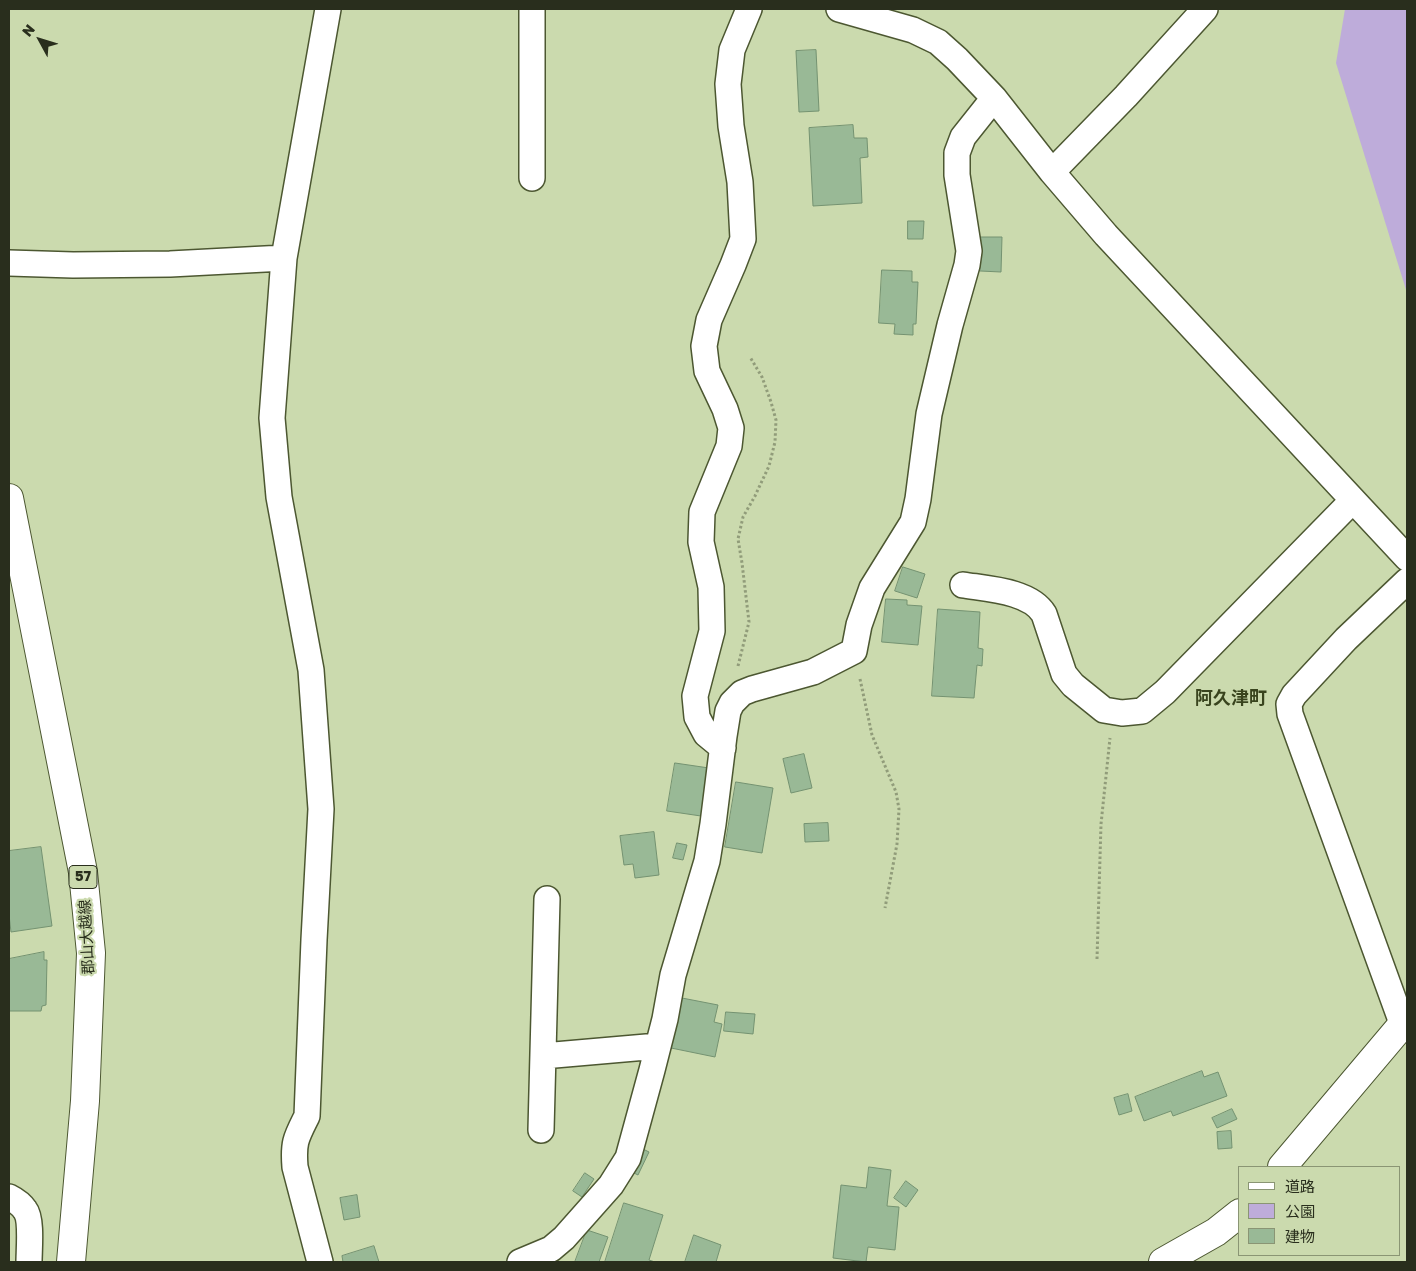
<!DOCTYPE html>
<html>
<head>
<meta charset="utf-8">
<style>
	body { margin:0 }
	#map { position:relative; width:1416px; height:1271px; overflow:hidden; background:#cbdaae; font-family:"Golos Text","Noto Sans JP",sans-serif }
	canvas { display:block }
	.frame { position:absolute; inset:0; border:10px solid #292e1d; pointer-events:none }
	.legend { position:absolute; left:1238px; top:1166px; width:162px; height:90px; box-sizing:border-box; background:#cbdaae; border:1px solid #8a9574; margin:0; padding:6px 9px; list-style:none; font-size:15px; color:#292e1d }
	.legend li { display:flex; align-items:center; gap:10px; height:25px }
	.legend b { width:25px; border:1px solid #8a9574 }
	.north { position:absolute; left:15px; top:15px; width:50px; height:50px; -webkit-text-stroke:4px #cbdaae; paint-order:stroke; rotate:309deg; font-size:14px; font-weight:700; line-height:20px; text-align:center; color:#292e1d }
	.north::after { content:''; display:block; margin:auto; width:18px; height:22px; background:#292e1d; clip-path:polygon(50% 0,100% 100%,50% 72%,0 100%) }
</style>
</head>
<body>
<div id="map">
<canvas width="1416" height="1271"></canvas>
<div class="frame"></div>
<ul class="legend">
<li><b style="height:6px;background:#fff"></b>道路</li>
<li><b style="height:14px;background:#beacda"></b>公園</li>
<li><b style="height:14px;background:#99b996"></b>建物</li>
</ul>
<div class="north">N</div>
</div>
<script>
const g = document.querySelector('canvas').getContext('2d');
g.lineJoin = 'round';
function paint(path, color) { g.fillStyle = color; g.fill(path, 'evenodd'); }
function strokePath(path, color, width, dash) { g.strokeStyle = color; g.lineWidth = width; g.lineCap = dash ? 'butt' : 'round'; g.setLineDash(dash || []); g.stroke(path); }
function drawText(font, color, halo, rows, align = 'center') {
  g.font = font + ' "Golos Text","Noto Sans JP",sans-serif'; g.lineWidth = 4.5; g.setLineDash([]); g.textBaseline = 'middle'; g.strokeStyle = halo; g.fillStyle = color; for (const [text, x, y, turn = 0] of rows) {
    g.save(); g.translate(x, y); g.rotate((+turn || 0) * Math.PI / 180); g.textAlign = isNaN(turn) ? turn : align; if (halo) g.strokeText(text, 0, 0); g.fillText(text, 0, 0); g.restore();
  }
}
paint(new Path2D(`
	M1345,9h62v284l-71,-230z`), '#beacda');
const building = new Path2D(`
	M816,50l3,61 -20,1 -3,-61z
	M853,125l1,13h13l1,19 -8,1 2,45 -49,3 -4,-78z
	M908,221h16l-1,18h-15z
	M980,237h22l-1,35 -21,-1z
	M882,270l30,1v11h6l-2,42h-3v11l-19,-1 1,-10 -16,-1z
	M903,567l22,7 -8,24 -22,-7z
	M886,599l21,1v5l15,1 -4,39 -36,-3z
	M938,609l42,3 -2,36 5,1 -1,17 -5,-1 -3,33 -42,-2z
	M804,754l8,34 -21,5 -8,-34z
	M675,763l34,5 -8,48 -34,-5z
	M736,782l37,6 -11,65 -37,-6z
	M828,823l1,18 -24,1 -1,-18z
	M654,832l5,43 -24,3 -2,-14 -9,1 -4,-29z
	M677,843l10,2 -4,15 -10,-2z
	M41,847l11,79 -41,6 -2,-17v-64z
	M44,952v8h3l-1,45 -4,1 -1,5h-32v-52z
	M682,998l36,7 -4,17 8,2 -7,33 -44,-9z
	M726,1012l29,2 -2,20 -29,-3z
	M1202,1071l2,6 14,-5 9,24 -54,20 -2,-5 -27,10 -9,-24z
	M1128,1094l4,17 -13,4 -5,-17z
	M1232,1109l5,10 -20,9 -5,-10z
	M1231,1131l1,17 -14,1 -1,-17z
	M637,1146l12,6 -11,23 -12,-6z
	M869,1167l22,3 -4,36 12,1 -4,43 -27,-3 -2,15 -33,-4 8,-73 25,3z
	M585,1173l9,6 -12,18 -9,-6z
	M906,1181l12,9 -12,17 -12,-9z
	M357,1195l3,22 -16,3 -4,-22z
	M624,1203l39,12 -14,45 6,2h-50z
	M587,1230l21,7 -9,25h-24z
	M694,1235l27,10 -5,17h-31z
	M374,1246l5,16h-36l-1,-6z`);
paint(building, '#99b996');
strokePath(building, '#749271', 1);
const street = new Path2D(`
	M532,9v169
	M839,9l74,21 25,12 19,17 37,39 58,74 54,63 301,323
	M1052,172l74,-76 79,-87
	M9,263l64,2 97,-1 114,-6
	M963,585c25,4 67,6 81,29l20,60 9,11 31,25 18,3 20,-2 23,-19 188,-192
	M723,748l-17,-14 -9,-17 -2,-21 17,-65 -1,-44 -10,-45 1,-30 27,-66 2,-18 -6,-19 -18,-38 -3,-25 5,-26 24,-55 10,-26 -3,-57 -9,-56 -3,-42 4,-34 17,-41
	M1402,1023l-112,-309 -1,-10 5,-9 52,-56 61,-58
	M543,1056l115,-10
	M541,1130l6,-231
	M9,1197c6,3 12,7 16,13 7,9 4,40 4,52
	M320,1262l-25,-95c-2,-25 1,-29 12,-51l7,-176 7,-131 -10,-139 -32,-173 -7,-79 12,-160 44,-249
	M520,1262l31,-13 13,-11 47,-53 17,-27 24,-88 13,-51 8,-44 34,-114 6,-37 11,-88 4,-25 4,-8 10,-10 10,-4 61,-17 41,-21 5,-26 13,-37 41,-66 5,-23 11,-85 21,-89 17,-60 2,-14 -12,-76v-22l6,-16 31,-39`);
const secondary = new Path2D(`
	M1282,1167l125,-148
	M1163,1262l53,-30 24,-19`);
const primary = new Path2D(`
	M9,498l74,374 8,81 -6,148 -14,161`);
strokePath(street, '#4c5731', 28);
strokePath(secondary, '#4c5731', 30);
strokePath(primary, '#4c5731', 30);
strokePath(new Path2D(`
	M738,666l11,-44 -7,-59 -4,-24 5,-22 12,-21 14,-30 6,-24 1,-22 -5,-18 -9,-25 -12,-20
	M860,679l12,56 24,57 3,17 -2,35 -12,64
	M1097,959l4,-135 9,-86`), '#919c7a', 3, [2.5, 2.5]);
strokePath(street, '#fff', 25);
strokePath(secondary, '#fff', 28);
strokePath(primary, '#fff', 28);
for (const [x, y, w] of [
	[83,877,28]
]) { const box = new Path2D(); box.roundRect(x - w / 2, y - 11.5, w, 23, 4); g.fillStyle = '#cbdaae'; g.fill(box); strokePath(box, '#292e1d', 1); }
drawText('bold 14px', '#292e1d', null, [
	["57",83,877]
]);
drawText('15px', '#292e1d', '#cbdaae', [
	["郡山大越線",87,937,-93]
]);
drawText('bold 18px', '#39441e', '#cbdaae', [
	["阿久津町",1231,698]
]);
</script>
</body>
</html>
